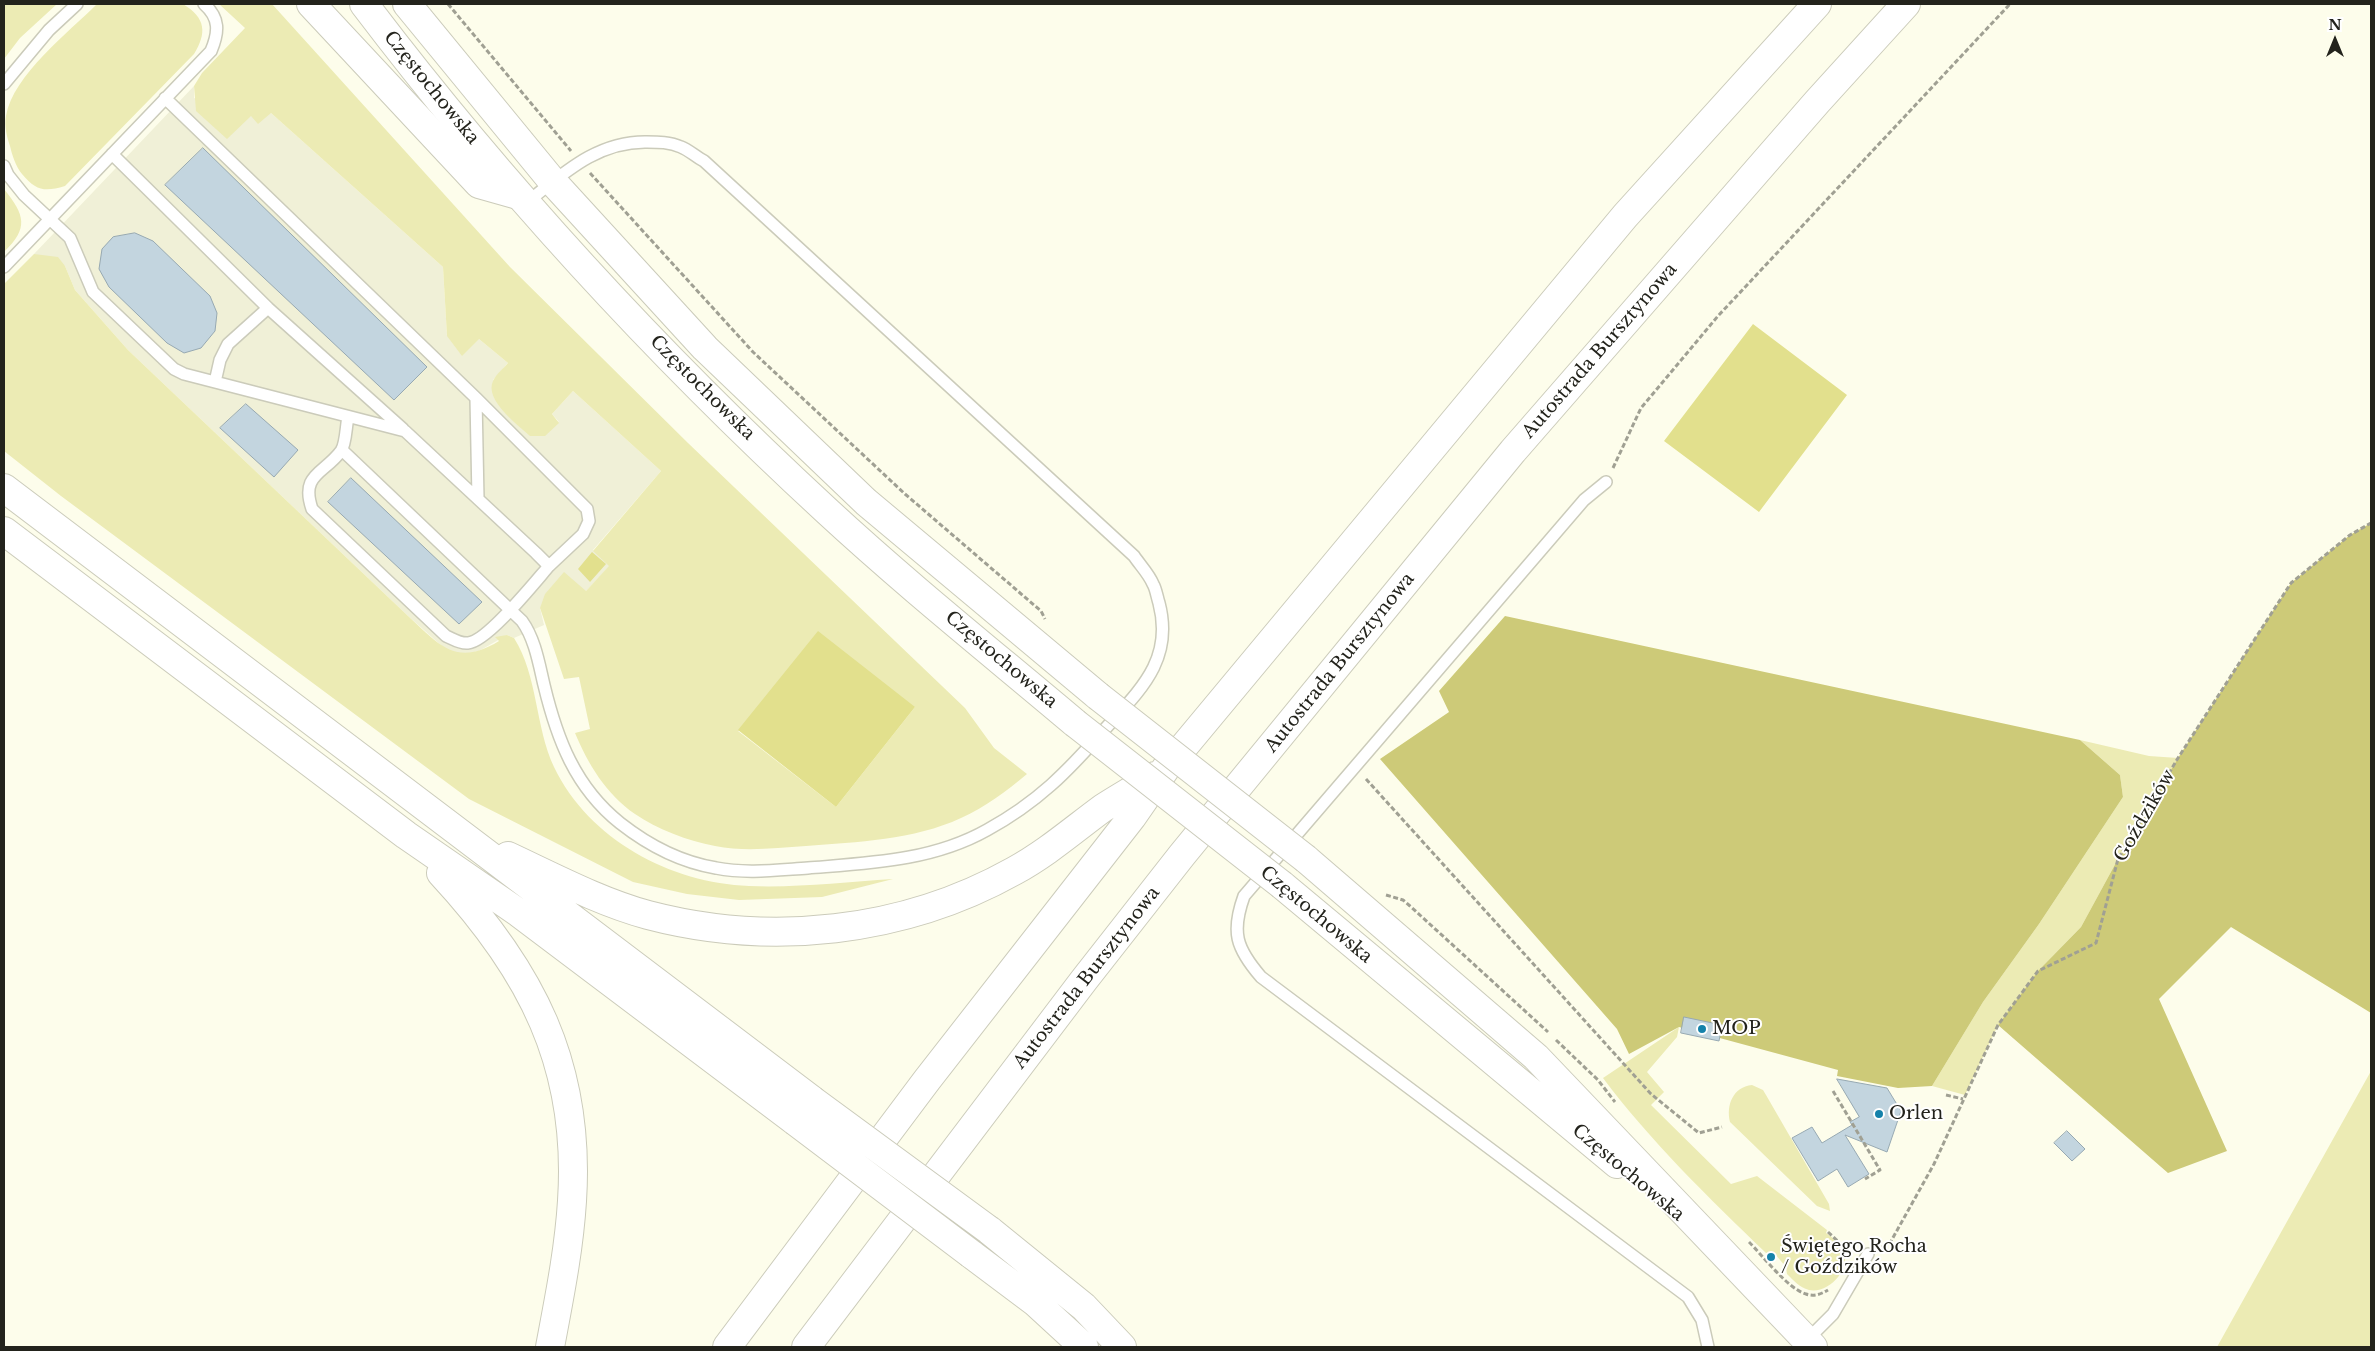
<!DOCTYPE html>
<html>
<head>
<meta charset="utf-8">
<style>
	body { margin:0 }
	#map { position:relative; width:2375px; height:1351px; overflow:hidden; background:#fdfdeb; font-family:"Libre Baskerville",serif }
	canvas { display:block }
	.frame { position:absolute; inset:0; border:5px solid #23231c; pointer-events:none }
	.north { position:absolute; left:2310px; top:15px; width:50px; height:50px; -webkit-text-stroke:4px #fff; paint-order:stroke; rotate:0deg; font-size:14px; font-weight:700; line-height:20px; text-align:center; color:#23231c }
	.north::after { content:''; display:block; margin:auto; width:18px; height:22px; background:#23231c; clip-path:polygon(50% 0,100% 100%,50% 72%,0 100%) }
</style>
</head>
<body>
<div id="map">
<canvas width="2375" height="1351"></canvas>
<div class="frame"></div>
<div class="north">N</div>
</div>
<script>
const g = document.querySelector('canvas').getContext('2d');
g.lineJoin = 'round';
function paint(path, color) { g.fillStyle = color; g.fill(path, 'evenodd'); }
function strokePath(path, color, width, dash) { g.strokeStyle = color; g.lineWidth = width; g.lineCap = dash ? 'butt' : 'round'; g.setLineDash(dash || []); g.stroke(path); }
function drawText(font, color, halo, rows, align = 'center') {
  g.font = font + ' "Libre Baskerville",serif'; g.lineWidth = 4; g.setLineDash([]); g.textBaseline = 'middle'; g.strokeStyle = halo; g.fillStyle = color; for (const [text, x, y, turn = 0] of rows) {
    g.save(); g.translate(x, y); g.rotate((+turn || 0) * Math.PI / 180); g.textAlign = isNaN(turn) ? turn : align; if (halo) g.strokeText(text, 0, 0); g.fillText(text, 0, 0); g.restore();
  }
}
paint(new Path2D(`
	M194,86v12l57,18 20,-3 172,154 4,69 32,3 29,24 -15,17 66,42 -7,-8 21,-23 88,80 -68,79 17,16 -24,25 -46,17 4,17 -30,13 -7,-3 -28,16 -15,3 -11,-2 -9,-4 -37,-33 -279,-265 -53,-60 -10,-24 -31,-12z`), '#f0f0d7');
paint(new Path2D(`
	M4,4h53l-37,34 -16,21z
	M97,4h86c23,14 24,29 11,50l-129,132c-20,6 -29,5 -43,-12 -6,-7 -10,-19 -12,-28 -3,-9 -6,-20 -4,-30 7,-41 63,-84 91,-112z
	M219,4h53l238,263 178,176 277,265 29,40 33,26c-20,17 -42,33 -66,44 -47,22 -104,24 -155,28 -31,2 -61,6 -91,0 -27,-5 -58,-17 -80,-32 -29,-20 -47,-50 -60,-81l15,-4 -11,-52 -15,2 -24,-71 5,-14 19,-22 22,19 23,-25 -16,-15 68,-80 -88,-80 -21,23 7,9 -14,13h-15c-12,-11 -46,-36 -37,-55 3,-7 11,-13 15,-18l-29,-24 -17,17 -15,-20 -4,-69 -172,-154 -13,11 -7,-8 -24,23 -31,-28 -2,-25 8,-13 43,-45zM915,707l-79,100 -98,-76z
	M4,189c21,26 25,39 0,63z
	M34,254l24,3 7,9 10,24 53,60 279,265c32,29 48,53 92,26l-4,-4 12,-2 7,3c24,38 21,88 40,129 35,73 117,116 195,119 47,2 96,-4 144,-7l-71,18 -83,3 -52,-6 -54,-12 -164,-83 -408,-303 -57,-45v-167z
	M2080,740l69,16 29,2 -60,101 -37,68 -43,44 -40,54 -33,70 -33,-9 51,-84 56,-78 84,-127 -3,-22z
	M1679,1027l-2,10 -30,35 17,20 -13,13 80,79 26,-8 70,54 -1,3c6,4 14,10 17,16 9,20 -14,45 -34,41 -10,-3 -15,-9 -22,-16l-1,-7 -11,-13 -9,-1c-57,-55 -115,-111 -163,-175z
	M2371,1071v276h-154z
	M1752,1085l11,5 3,5 63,109 1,7 -13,-5 -87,-84c-4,-17 3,-35 22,-37z`), '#ecebb4');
paint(new Path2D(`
	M2371,523v490l-140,-86 -72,72 68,152 -59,22 -170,-148 40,-54 43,-44 37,-68 60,-101 113,-175 59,-48z
	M1505,616l575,124 40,35 3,22 -84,127 -56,78 -51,84 -34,2 -61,-12 1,-6 -159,-43 -50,27 -12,-25 -237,-270 69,-47 -10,-21z`), '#cdca78');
paint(new Path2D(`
	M1753,324l94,71 -88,117 -95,-71z
	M592,552l14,12 -16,18 -12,-13z
	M818,631l97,76 -79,100 -98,-77z`), '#e2e08d');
const building = new Path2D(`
	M203,148l224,219 -33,33 -229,-215z
	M135,233l18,8 57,55 7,17 -2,18 -14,17 -17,5 -17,-10 -58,-56 -10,-18 3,-20 11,-12z
	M246,404l52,46 -24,27 -54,-49z
	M351,478l131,124 -23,22 -131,-122z
	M1684,1017l38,8 -3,16 -38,-8z
	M1837,1079l50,9 14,23 -14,41 -42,-17 24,39 -21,13 -11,-18 -19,12 -26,-43 20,-11 10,16 30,-18 -2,-3 9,-5z
	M2067,1131l18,18 -13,12 -18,-18z`);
paint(building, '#c3d5df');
strokePath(building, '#97a9b2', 1);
const lane = new Path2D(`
	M4,84l45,-54 28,-26
	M165,98l311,300 111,111 2,12 -6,13 -34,32
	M112,154l156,154 135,121
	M4,166l4,9 16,20 46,43 23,54 81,77 10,5 221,57 131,122 13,13c-14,16 -62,76 -81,77 -8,1 -15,-4 -22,-7l-134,-127c-12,-35 12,-35 29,-58 5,-7 5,-25 7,-34
	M4,267l207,-216c8,-19 9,-33 -7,-47
	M215,382l5,-22 8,-16 40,-36
	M476,398l2,101
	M342,450l180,171c13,18 17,43 22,64 13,54 31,102 76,138 28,22 60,39 96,45 30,6 61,2 92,0 61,-5 124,-7 179,-38 51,-28 80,-58 118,-101 35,-39 69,-69 54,-126 -2,-6 -3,-14 -6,-19 -4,-10 -13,-19 -19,-28l-430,-395c-8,-4 -15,-11 -23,-14 -11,-5 -23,-5 -34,-5 -50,-1 -84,32 -121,61
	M1606,482l-22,18 -340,396c-13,36 -8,52 17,81l427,320 14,23 6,27
	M1806,1341l27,-27 35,-60`);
const primary = new Path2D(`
	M364,4c138,182 295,352 463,507 80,74 165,142 248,212
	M407,4l146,178 152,166 161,154 232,194
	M1306,859l230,198 277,290
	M1282,885l335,279`);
const highway = new Path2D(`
	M311,4l168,180 39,11
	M4,488l808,612
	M4,531l402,304 113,78 276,208
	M508,856c45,21 92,46 140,59 122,32 255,18 366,-44 33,-18 59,-41 89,-63 17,-11 35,-21 52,-32
	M441,873c90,97 140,192 131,328 -3,49 -13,98 -22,146
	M989,1230l95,77 38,40
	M971,1254l64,48 49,45
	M727,1347l200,-267 205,-263 34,-49 459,-552 192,-212
	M806,1347l278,-367 98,-125 331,-404 304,-349 89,-98`);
strokePath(lane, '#cbcbba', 14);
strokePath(primary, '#cbcbba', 30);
strokePath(highway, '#cbcbba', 30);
strokePath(new Path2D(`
	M448,4l123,147
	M590,173l163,179 152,142 136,117 4,8
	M1613,468l28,-60 77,-92 292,-312
	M1366,779l285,315 48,39 23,-6
	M1386,895l17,5 7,6 138,126
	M1556,1040l42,40 17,22
	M1833,1091l47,79 -15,9
	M1946,1095l17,4
	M1828,1232l16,15 3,11
	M1749,1242c14,14 39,47 57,52 8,3 15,0 22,-4
	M1882,1247l8,-4 44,-79 64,-139 40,-54 58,-28 22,-84 60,-101 113,-175 59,-48 21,-12`), '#a0a093', 3, [5, 2.5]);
strokePath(lane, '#fff', 11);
strokePath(primary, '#fff', 28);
strokePath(highway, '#fff', 28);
const primaryBridge = new Path2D(`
	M1098,696l208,163
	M1075,723l207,162`);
const highwayBridge = new Path2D(`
	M812,1100l177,130
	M795,1121l176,133`);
strokePath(primaryBridge, '#cbcbba', 30, []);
strokePath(highwayBridge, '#cbcbba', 30, []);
strokePath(primaryBridge, '#fff', 28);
strokePath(highwayBridge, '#fff', 28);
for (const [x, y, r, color] of [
	[1702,1029,5,"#1582aa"],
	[1879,1114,5,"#1582aa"],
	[1771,1257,5,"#1582aa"]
]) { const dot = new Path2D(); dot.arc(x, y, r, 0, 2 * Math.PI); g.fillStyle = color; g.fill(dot); strokePath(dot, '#fff', 2); }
drawText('18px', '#23231c', '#fff', [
	["Częstochowska",431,88,51],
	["Autostrada Bursztynowa",1600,351,-49],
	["Częstochowska",702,388,45],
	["Częstochowska",1001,660,40],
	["Autostrada Bursztynowa",1340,663,-51],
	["Goździków",2145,816,-60],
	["Częstochowska",1316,915,40],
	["Autostrada Bursztynowa",1087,978,-52],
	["Częstochowska",1628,1173,40]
]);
drawText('18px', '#23231c', '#fff', [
	["MOP",1712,1029],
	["Orlen",1889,1114],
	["Świętego Rocha",1781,1247],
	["/ Goździków",1781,1268]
], 'left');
</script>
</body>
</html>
